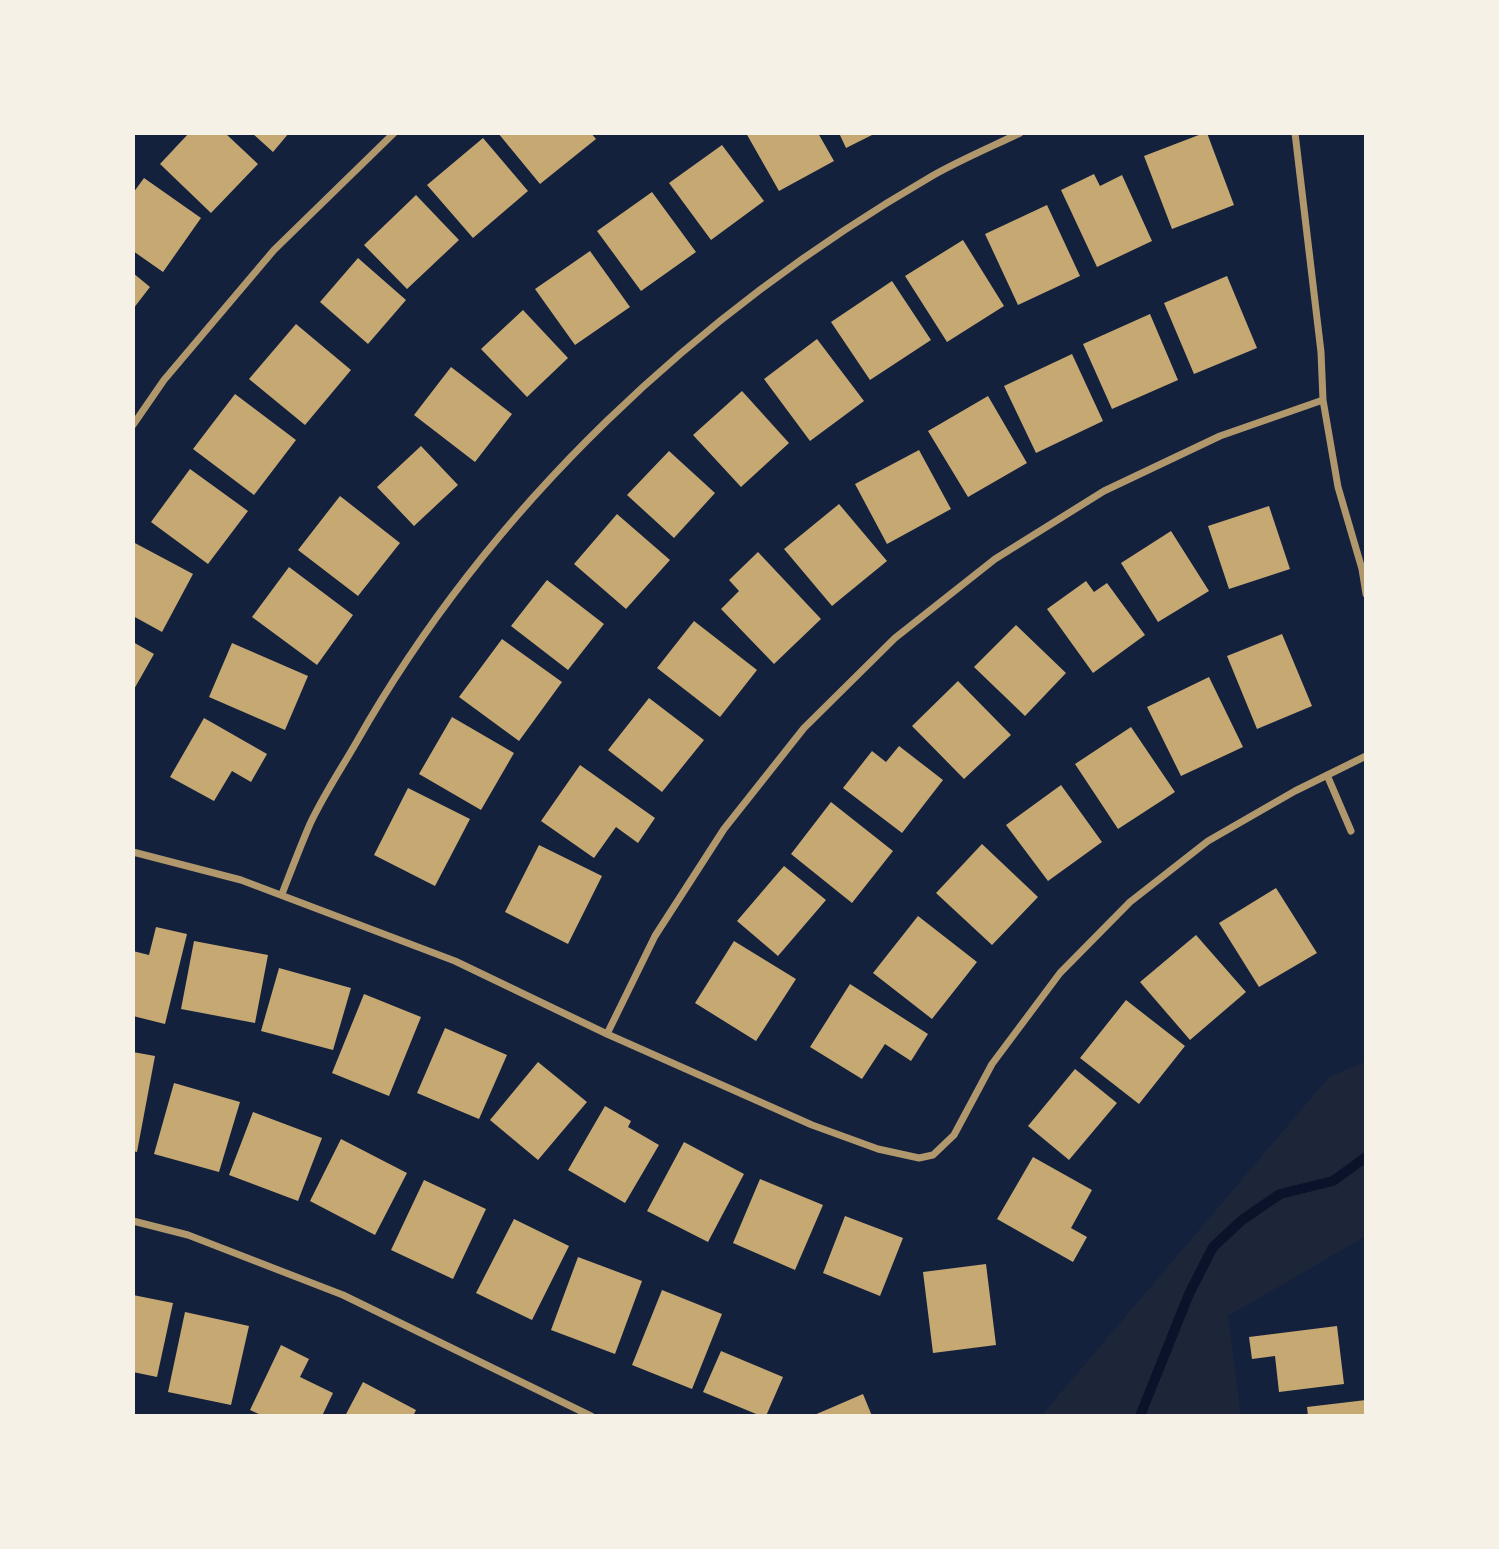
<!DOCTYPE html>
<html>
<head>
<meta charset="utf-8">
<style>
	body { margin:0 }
	#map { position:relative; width:1499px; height:1549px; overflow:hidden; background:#14213d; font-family:"IBM Plex Serif",serif }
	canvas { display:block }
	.frame { position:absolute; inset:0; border:135px solid #f6f1e7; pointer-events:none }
</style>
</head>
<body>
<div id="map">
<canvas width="1499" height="1549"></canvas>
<div class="frame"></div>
</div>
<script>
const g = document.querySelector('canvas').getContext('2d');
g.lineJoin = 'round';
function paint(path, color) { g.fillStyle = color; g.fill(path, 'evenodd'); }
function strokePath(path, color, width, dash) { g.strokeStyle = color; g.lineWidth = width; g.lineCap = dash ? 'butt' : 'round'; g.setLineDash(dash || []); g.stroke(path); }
paint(new Path2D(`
	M1366,1061v175l-138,80 13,100h-200l288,-339z`), '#1d2539');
strokePath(new Path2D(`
	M1140,1416l49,-122 24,-47 29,-27 38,-26 53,-13 33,-24`), '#0b132b', 10);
paint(new Path2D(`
	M189,133h36l33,31 -47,49 -51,-49z
	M252,133h37l-16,19z
	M498,133h93l5,6 -56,45z
	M746,133h72l16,28 -55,30z
	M839,133h37l-30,15z
	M1204,133h3l27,72 -62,24 -28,-73z
	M483,138l45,53 -55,47 -46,-53z
	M722,145l42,56 -53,39 -42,-57z
	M1094,174l6,12 22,-11 30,66 -55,26 -36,-77z
	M144,178l57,40 -38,54 -30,-21v-58z
	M652,192l44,60 -55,39 -44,-60z
	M416,195l43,45 -52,49 -43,-44z
	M1047,205l33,71 -62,29 -33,-71z
	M963,240l41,66 -57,36 -42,-66z
	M590,251l40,56 -55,38 -40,-56z
	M358,258l48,42 -38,44 -48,-42z
	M133,273l17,14 -17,22z
	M1227,276l30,72 -63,26 -30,-71z
	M892,281l39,59 -61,40 -39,-58z
	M523,310l45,48 -41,39 -46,-48z
	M1150,314l28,66 -66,29 -29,-65z
	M296,324l55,46 -46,55 -56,-46z
	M817,339l47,62 -54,40 -46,-62z
	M1072,354l31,67 -67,32 -32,-67z
	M451,367l61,47 -37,48 -61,-47z
	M742,391l47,52 -48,44 -48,-52z
	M235,394l61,46 -42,55 -61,-46z
	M988,396l39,67 -59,34 -40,-66z
	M421,446l37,39 -44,41 -37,-39z
	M919,450l32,59 -64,35 -32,-60z
	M669,451l46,42 -41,45 -47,-43z
	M190,469l58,42 -40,53 -57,-42z
	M340,496l60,47 -42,53 -60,-46z
	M839,504l48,57 -55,45 -48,-57z
	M1269,506l21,63 -61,20 -21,-63z
	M617,514l53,46 -44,49 -52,-45z
	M1171,531l38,60 -51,31 -37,-59z
	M133,542l60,32 -31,58 -29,-16z
	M758,552l63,67 -47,45 -53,-55 18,-18 -10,-11z
	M289,567l64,48 -36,50 -65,-48z
	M547,580l57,44 -36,46 -57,-44z
	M1086,581l8,11 13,-9 38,52 -52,38 -46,-64z
	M694,621l63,49 -37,47 -63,-49z
	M1016,625l50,48 -41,43 -51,-49z
	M1282,634l30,72 -55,23 -30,-73z
	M502,639l60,43 -43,59 -60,-44z
	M133,642l21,12 -21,37z
	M232,643l76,33 -23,54 -76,-33z
	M1209,677l34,70 -62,29 -34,-69z
	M958,681l53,54 -47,44 -52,-53z
	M649,698l55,42 -42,52 -54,-42z
	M452,717l62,36 -33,57 -62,-36z
	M204,718l63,36 -16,28 -19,-11 -18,30 -44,-24z
	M1131,727l44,65 -57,37 -43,-65z
	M899,746l44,34 -41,53 -59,-45 29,-37 14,11z
	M580,765l75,53 -17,25 -22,-16 -22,31 -53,-37z
	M1061,785l41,57 -54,39 -42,-56z
	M408,788l62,31 -35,67 -61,-31z
	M831,802l62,49 -41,52 -61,-49z
	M982,844l56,53 -46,48 -56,-52z
	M539,845l63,31 -34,68 -63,-32z
	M784,866l42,34 -48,56 -41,-35z
	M1276,888l41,65 -58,34 -40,-64z
	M918,916l59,46 -45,57 -59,-46z
	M156,927l31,7 -22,90 -32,-8v-65l16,4z
	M1196,935l50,57 -56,48 -50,-58z
	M194,941l74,14 -13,68 -74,-14z
	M734,941l62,38 -40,62 -61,-38z
	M279,968l72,20 -18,62 -72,-19z
	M850,984l78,50 -17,27 -26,-17 -23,35 -52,-32z
	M364,994l57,23 -32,79 -57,-23z
	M1126,1000l59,46 -46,58 -59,-46z
	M445,1028l62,27 -28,64 -62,-26z
	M133,1052l22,4 -18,96 -4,-1z
	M538,1062l49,40 -49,58 -48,-40z
	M1075,1069l42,34 -48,57 -41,-34z
	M174,1083l66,19 -21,70 -65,-18z
	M605,1106l26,15 -3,6 31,18 -34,58 -57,-33z
	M253,1112l69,26 -24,63 -69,-26z
	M341,1139l66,34 -32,62 -65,-34z
	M684,1142l60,32 -36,68 -61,-31z
	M1033,1157l59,33 -21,38 16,9 -14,25 -76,-43z
	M760,1179l63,26 -28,65 -62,-27z
	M424,1180l62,29 -33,70 -62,-29z
	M845,1216l58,22 -23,58 -57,-23z
	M514,1219l55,27 -37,74 -56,-27z
	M578,1257l64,24 -27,73 -64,-24z
	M986,1264l10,81 -63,8 -10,-81z
	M662,1290l60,24 -30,75 -60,-24z
	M133,1295l40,8 -16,74 -24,-5z
	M185,1312l64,14 -18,79 -63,-13z
	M1337,1326l7,58 -65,8 -4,-36 -23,3 -3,-22z
	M281,1345l28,14 -9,18 33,16 -11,23h-59l-13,-6z
	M721,1351l62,26 -17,39h-5l-58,-24z
	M363,1382l53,28 -3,6h-68z
	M863,1394l9,22h-60z
	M1366,1400v16h-58l-1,-9z`), '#c6a872');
strokePath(new Path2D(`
	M1295,133l26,219 2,48 15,87 24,82 4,25
	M133,425l31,-45 110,-130 120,-117
	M1327,775l24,56
	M133,852l108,28 214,81 152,73 205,91 66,24 41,9 14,-3 21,-20 38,-71 68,-91 70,-71 78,-61 87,-50 71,-35
	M282,894c9,-23 18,-47 28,-70 13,-28 31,-55 46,-81 134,-237 341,-431 576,-567 28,-16 59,-29 88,-43
	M607,1034l48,-98 69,-107 80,-101 91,-90 100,-79 109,-68 116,-55 103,-36
	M133,1221l55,14 155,60 248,121`), '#b1986c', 7);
</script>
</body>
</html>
